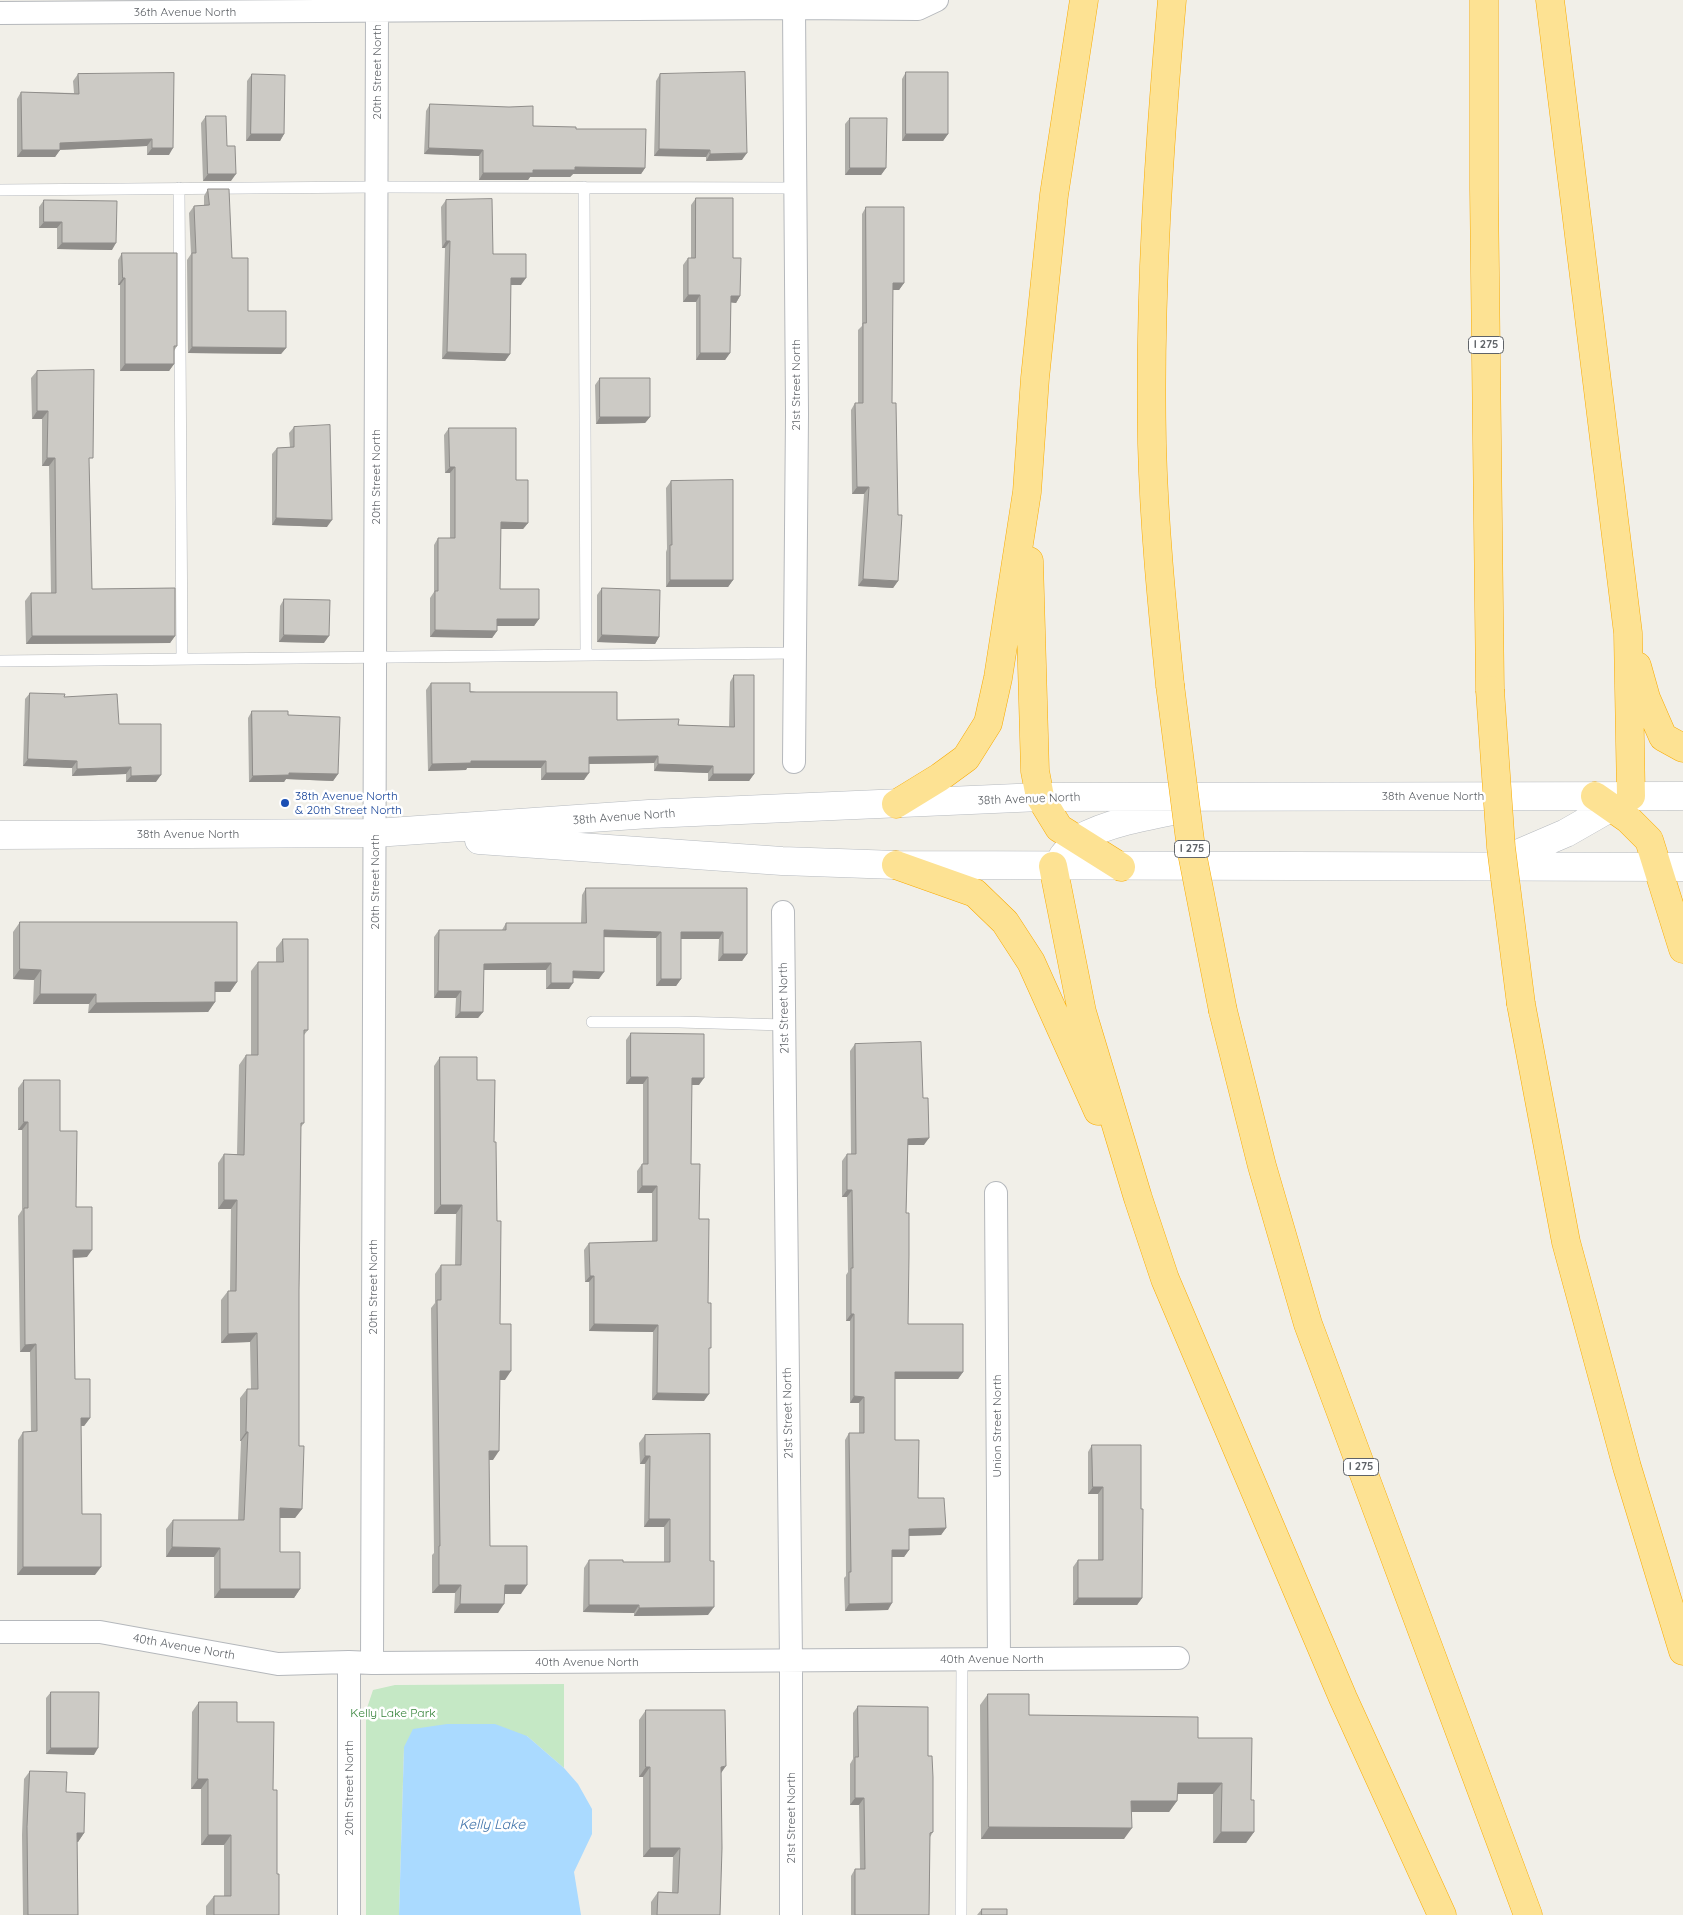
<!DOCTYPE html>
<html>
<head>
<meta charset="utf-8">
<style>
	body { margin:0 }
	canvas { display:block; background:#f1efe8 }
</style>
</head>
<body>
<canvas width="1683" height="1915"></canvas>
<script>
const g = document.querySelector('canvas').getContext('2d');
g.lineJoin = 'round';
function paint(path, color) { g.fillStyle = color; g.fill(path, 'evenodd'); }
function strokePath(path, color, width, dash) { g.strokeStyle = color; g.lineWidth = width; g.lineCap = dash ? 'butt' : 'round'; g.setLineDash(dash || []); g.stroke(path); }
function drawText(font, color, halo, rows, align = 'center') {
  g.font = font + ' Quicksand,sans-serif'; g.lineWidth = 5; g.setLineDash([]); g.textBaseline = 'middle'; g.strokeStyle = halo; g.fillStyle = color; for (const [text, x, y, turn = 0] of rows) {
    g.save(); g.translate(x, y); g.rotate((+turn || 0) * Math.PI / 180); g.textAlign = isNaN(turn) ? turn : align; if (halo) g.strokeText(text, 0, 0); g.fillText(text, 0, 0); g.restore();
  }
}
paint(new Path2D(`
	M564,1684v84l-37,-32 -123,11 -5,168h-33v-204l7,-21 22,-5z`), '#c5e8c5');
paint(new Path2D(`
	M447,1724h48l32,12 37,32 14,16 14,25v25l-18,38 7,43h-182l5,-168 9,-18z`), '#aadaff');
const service = new Path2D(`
	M584,187l2,467
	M179,188l3,471
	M0,190l377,-3 418,1
	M0,661l795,-8
	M592,1022h87l105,3
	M961,1915l1,-256`);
const minor = new Path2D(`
	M794,8l3,406 -3,348
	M0,13l794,-5 124,1 19,-9
	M783,912l8,748v255
	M996,1193l3,466
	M0,1632h100l178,32 71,-2 23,1 806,-5
	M372,1663l5,-1653
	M349,1915v-253`);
const secondary = new Path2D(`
	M0,835l375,-2 274,-19 391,-17 643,-1
	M479,840l303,21 114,4 787,2
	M1063,856c5,-6 10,-13 16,-17 27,-16 72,-24 104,-30
	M1496,863l70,-30 63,-36`);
const motorway = new Path2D(`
	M1484,0v189l6,501
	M1550,0l78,633 3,163
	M1029,561l6,210 5,26 19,31 62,39
	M1637,666l9,32 17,39 20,11
	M1170,685c-8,-80 -16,-160 -18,-241 -3,-148 7,-296 20,-444
	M1595,796l33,23 21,21 34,109
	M896,804l44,-27 26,-19 22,-35 10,-45 29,-186 8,-114 19,-183 30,-195
	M896,865l79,28 30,29 26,40 67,149
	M1053,866l29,146 56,186 27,81 178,419 99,217
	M1521,1004l45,238 61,225 56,184
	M1223,1011l39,155 46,158 220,591`);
strokePath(service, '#b5b8bc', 12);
strokePath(minor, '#b5b8bc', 24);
strokePath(secondary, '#b6babf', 29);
strokePath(motorway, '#f9ab00', 29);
strokePath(service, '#fff', 11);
strokePath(minor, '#fff', 22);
strokePath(secondary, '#fff', 28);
strokePath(motorway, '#fde293', 28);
const motorwayBridge = new Path2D(`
	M1170,685l21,163 32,163
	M1490,690l11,157 20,157`);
strokePath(motorwayBridge, '#f9ab00', 29, []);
strokePath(motorwayBridge, '#fde293', 28);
paint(new Path2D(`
	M906,72l42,62 -5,7h-41v-62z
	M78,74l91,81h-22v-9l-87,4 -5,7h-38v-58l4,-7 53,1 -1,-12z
	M252,74l32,60 -4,7h-34l1,-60z
	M660,74l82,86 -36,1v-4l-52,-1 2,-75z
	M430,104l103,22 43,3 69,39 -4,6h-68l-3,3h-40l-2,3h-49v-24l-55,-2 2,-43z
	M206,116l25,65h-28l-2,-58z
	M850,118l36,50 -5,7h-36v-51z
	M208,189l24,69 16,53 38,37 -5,6 -93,-1 -1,-93 4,-6 -2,-41 5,-7 10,-1v-9z
	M696,198l37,60 7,38 -4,7 -5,-1 -1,51 -5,7h-29v-58h-13v-37l5,-7h3v-53z
	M44,200l68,50 -55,-1v-21h-18v-21z
	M446,200l75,85h-10l-1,69 -5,7 -63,-2 3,-111h-3l-1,-41z
	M866,207l38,76 -5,7h-7v113l6,178 -5,7 -35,-2 6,-92h-12l-1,-84 4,-7h3v-73l4,-4v-112z
	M122,253l55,93 -3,5v13l-5,7h-49v-86h-2v-25z
	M37,371l52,93 3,125 83,47 -5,7 -144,1 -1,-43 6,-8h20l-2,-127h-7v-47h-10l-1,-41z
	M600,378l50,39 -5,6 -49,1 -1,-39z
	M294,427l33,100 -55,-2v-71l5,-6 13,-1 -1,-14z
	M449,428l67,52 12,43 -5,6h-22l-1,60 39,30 -5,7h-37v5l-5,7 -62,-1v-39l4,-6v-47l4,-7h12v-65h-5l-1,-38z
	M671,481l62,99 -5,7h-62v-35l1,-3 -1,-61z
	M602,588l57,49 -4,7 -58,-2v-47z
	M284,599l40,44 -45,-1 1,-36z
	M734,675l20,99 -5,7h-41v-8l-54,-2v-8l-65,1 -5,16h-43v-12h-74l-1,2 -38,1 -2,-81 5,-7 186,37 61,5 51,2 1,-45z
	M30,693l34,4 55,27 37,58h-30v-8l-54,2v-8l-49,-2 2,-67z
	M252,711l36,4 50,59 -5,7 -47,-2 -2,3h-35l-1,-64z
	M586,888h161v66l-5,7h-24l1,-22h-38v40l-5,7h-20v-48l-52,-1 -5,42 -26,-1 -4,11h-23v-19h-63v42l-5,6h-23l1,-20h-22v-61l5,-7h63l4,-7h75l1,-28z
	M20,922l217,60 -7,10h-15v10l-7,10 -120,1 1,-9h-56l1,-24 -21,-1v-47z
	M283,939l25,91 -4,5v88l-3,4 -2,163v156l3,63 -7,9h-15v34l20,37 -6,9h-80v-41h-48v-28l7,-9h65l3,-79h-1v-43l7,-9h4l-1,-47 -29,1v-43l7,-9h2l1,-82h-13v-46l6,-9h13l2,-89 7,-10h5v-84l7,-9h18v-14z
	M631,1033l68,52h-8v79l8,55 9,84 1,47 -5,51 -52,-1 1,-68 -64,-1v-49h-4l-1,-32 5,-7 63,-2v-48h-15v-22l5,-7h1v-80h-17v-44z
	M855,1044l69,101h-16l-2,68 2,111 55,48 -5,7h-63v61l23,58 28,30 -5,7 -32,1v14l-5,7h-12l-4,53 -43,1 -1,-33 2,-2 -1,-136 4,-7h10v-30h-9v-82h-4v-46l2,-3 -1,-75h-5v-36l5,-7h4l-1,-103z
	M440,1057l37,23 17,62 3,79 3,103 5,56h-6l-6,80h-4l1,86 31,48h-16l-7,19h-44l1,-20h-23v-38l2,-2 -3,-245 4,-5v-29l6,-9h14l1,-51h-22v-148z
	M24,1080l36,51 27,126 -13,1 1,121 15,39 -6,8h-3l1,88 13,61h-78l1,-135 5,-8h8l-1,-80h-10l-2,-136 4,-6v-80h-4v-42z
	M645,1435l63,180 -74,1v-3l-51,-1 1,-44 5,-8 34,2h41v-35h-20l1,-63h-5l-1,-21z
	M1092,1445l50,153 -5,7h-64v-38l5,-7h20v-66h-10v-42z
	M51,1692l43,63 -48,-1v-56z
	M988,1694l41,21 169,23 53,62 3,32 -8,11h-33v-49h-36v7l-8,11h-38l-7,27h-143l-1,-134z
	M199,1702l38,20 36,68 4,84 2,41h-73v-9l8,-10h10v-51h-23v-56h-10l1,-77z
	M858,1706l70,50 5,76 -3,5 -1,78h-78v-39l4,-7h5l-1,-64h-9v-41l3,-5v-46z
	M646,1710l75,63 -1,142h-69v-13l7,-10 14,1 1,-36h-30v-80h-4v-57z
	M30,1771l36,21 18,41 -6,9h-1l1,73h-55l-1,-80 2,-56z
	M982,1909l25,6h-30z`), '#afaea9');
paint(new Path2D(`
	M251,134h33l-4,7h-34z
	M906,134h42l-5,7h-41z
	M152,139l-5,7 -92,4 5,-7z
	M152,148h21l-4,7h-22z
	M429,148l54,2 -4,6 -55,-2z
	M659,149l51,1 -4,7 -52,-1z
	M22,150h38l-5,7h-38z
	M747,153l-5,7 -36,1 4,-7z
	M575,167l70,1 -4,6h-68l-3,3h-40l-2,3h-49l4,-7z
	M850,168h36l-5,7h-36z
	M208,174h28l-5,7h-28z
	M44,222h18l-5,6h-18z
	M446,241h4l-5,7h-3z
	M62,243h54l-4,7 -55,-1z
	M123,278h2l-5,7h-2z
	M511,278h15l-5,7h-14z
	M893,283h11l-5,7h-11z
	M688,295h12l-4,7h-13z
	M731,296h9l-4,7 -10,-1z
	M192,347l94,1 -5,6 -93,-1z
	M447,352l63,2 -5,7 -63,-2z
	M700,353h30l-5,7h-29z
	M125,364h49l-5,7h-49z
	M37,411h11l-6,8h-10z
	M600,417h50l-5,6 -49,1z
	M47,458h8l-6,8h-7z
	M450,467h5l-5,6h-5z
	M857,487h12l-5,7h-12z
	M276,518l56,2 -5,7 -55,-2z
	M501,522l27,1 -5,6h-27z
	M863,579l35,2 -5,7 -35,-2z
	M670,580h63l-5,7h-62z
	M497,619h42l-5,7h-42z
	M435,630l62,1 -5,7 -62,-1z
	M284,635l45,1 -5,7 -45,-1z
	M602,635l57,2 -4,7 -58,-2z
	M32,636h143l-5,7 -144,1z
	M658,756l-4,7 -70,1 5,-7z
	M28,759l49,2 -5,7 -49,-2z
	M471,761h75l-5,7h-74l-1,2 -38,1 4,-7z
	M658,764l55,2 -5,7 -54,-2z
	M131,767l-5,7 -54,2 5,-7z
	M289,773l49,1 -5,7 -47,-2 -2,3h-35l4,-6z
	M546,773h43l-5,7h-43z
	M713,774h41l-5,7h-41z
	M161,775l-5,7h-30l5,-6z
	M604,930l57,2 -5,6 -57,-1z
	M681,932h42l-4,7h-43z
	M723,954h24l-5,7h-24z
	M551,963l-5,7h-67l5,-6z
	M20,969l21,1 -7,10 -21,-1z
	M573,971l31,1 -5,7 -30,-1z
	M661,979h20l-5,7h-20z
	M215,982h22l-7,10h-22z
	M551,983h22l-4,6h-23z
	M438,991h23l-5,7h-22z
	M40,994h56l-7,10h-56z
	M215,1002l-7,10 -120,1 8,-10z
	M460,1012h23l-5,6h-23z
	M631,1077h17l-5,7h-17z
	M692,1078h12l-5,7h-12z
	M24,1122h4l-6,8h-4z
	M929,1138l-5,7h-21l5,-6z
	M642,1186h15l-5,7h-15z
	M847,1190h5l-5,7h-5z
	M224,1200h13l-6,9h-13z
	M441,1205h21l-6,9h-22z
	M73,1250h19l-5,7 -19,1z
	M590,1276h4l-5,6h-4z
	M851,1314h3l-4,7h-4z
	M594,1324l64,1 -5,7 -64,-1z
	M257,1333l-7,9 -29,1 7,-9z
	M36,1344l-6,8h-10l5,-7z
	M500,1371h11l-6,9h-12z
	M895,1372h68l-5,7h-68z
	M657,1393l52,1 -5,7 -52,-1z
	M854,1396l10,1 -5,6h-9z
	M81,1418h9l-6,8h-8z
	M246,1432h2l-7,9h-1z
	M489,1451h10l-6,9h-10z
	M645,1456h5l-5,8h-5z
	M1093,1487h10l-5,7h-10z
	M280,1508l22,1 -7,9h-21z
	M649,1519h21l-6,8h-20z
	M946,1528l-5,7 -37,1 5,-7z
	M172,1547l48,1 -6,9h-48z
	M892,1550h17l-5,7h-16z
	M23,1567h78l-6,8h-78z
	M439,1585h22l-6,8h-23z
	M505,1585h22l-6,9h-22z
	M220,1589h80l-6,9h-80z
	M1078,1598h64l-5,7h-64z
	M892,1603l-4,7 -43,1 4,-7z
	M460,1604h44l-6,9h-44z
	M589,1605h50l-5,8 -51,-1z
	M714,1607l-6,8 -74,1 5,-8z
	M51,1748h47l-4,7 -48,-1z
	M726,1766l-7,10 2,-9z
	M646,1767h4l-7,10h-4z
	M198,1779h10l-7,10h-10z
	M1178,1783h44l-9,11h-43z
	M855,1798h9l-5,7h-9z
	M1131,1801h46l-8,11h-46z
	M989,1827l143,1 -8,11h-143z
	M1221,1832h33l-8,11h-33z
	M77,1833h7l-6,9 -7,-1z
	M208,1835h23l-7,10h-23z
	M650,1848h30l-7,9h-30z`), '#8f8d8a');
const building = new Path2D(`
	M745,72l2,81 -37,1v-4l-51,-1 1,-75z
	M906,72h42v62h-42z
	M174,73l-1,75h-21v-9l-92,4v7h-38l-1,-58 58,2 -1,-20z
	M252,74l33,1 -1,59h-33z
	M430,104l79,3 24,-1v20l43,1v2h70l-1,39 -70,-1v3h-42v3h-50v-23l-54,-2z
	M206,116h20l1,30h8l1,28h-28z
	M850,118h37l-1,50h-36z
	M208,189h21l3,69h16v53h38v37l-94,-1v-94h4l-2,-47 15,-1z
	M696,198h37v60h8l-1,38h-9l-1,57h-30v-58h-12v-37h7z
	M492,199l1,55h33v24h-15l-1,76 -63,-2 3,-111h-4v-41z
	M44,200l73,1 -1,42h-54v-21h-18z
	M866,207h38v76h-11l-1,120h4l2,112h4l-4,66 -35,-2 6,-92h-12l-2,-84h8v-80h3z
	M122,253h55v93h-3v18h-49v-86h-2z
	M94,370l-1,88h-4l3,131 83,-1v48h-143l-1,-43h25l-1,-135h-8l1,-47h-11v-40z
	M600,378h50v39h-50z
	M330,425l2,95 -56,-2 1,-70 17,-1v-20z
	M449,428h67v52h12v43l-27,-1 -1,67h39v30h-42v12l-62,-1v-39h3v-53h17v-71h-5z
	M733,480v100h-63v-35h2l-1,-64z
	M602,588l58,2 -1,47 -57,-2z
	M284,599l46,1 -1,36 -45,-1z
	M734,675h20v99h-41v-8l-55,-2v-8l-69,1v16h-43v-12h-75v2l-39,1 -1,-81h39v9h147v28l62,-1 -1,6 56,2z
	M30,693l35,1 -1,3 53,-3 2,30h42v51l-30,1v-9l-54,2v-8l-49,-2z
	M252,711h36v4l52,2 -2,57 -49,-1v2l-36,1z
	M586,888h161v66h-24v-22h-42v47h-20v-47l-57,-2v42l-31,-1v12h-22v-20l-67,1 -1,48h-23l1,-21h-23l1,-61h67v-7h80z
	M20,922h217v60h-22v20l-119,1v-9h-56l1,-24 -21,-1z
	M283,939h25v91h-4v93h-3l-2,167v156h5l-2,63 -22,-1v44h20v37h-80v-41l-48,-1 1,-27h71l4,-88h-2l1,-43h11l-1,-56 -29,1v-43h8l1,-91h-13v-46l20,1 2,-100h12v-93h25z
	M631,1033l73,1v44h-12l-1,86h9l-1,55h10l-1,84h3v45h-2v46l-52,-1 1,-68 -64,-1v-48h-4l-1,-33 68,-2v-55h-15v-22h6v-87h-17z
	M921,1042l2,56h5l1,40 -21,1 -2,74h3v42l-1,69h55v48h-68v68h24l-1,58h26l2,30 -37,1v21h-17v53l-43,1v-32h2l-2,-139h15v-36l-10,-1v-82h-3v-46h2l-1,-78h-5v-36h9l-1,-110z
	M440,1057h37v23h18l-1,62h2l1,79h4l-1,103h11v47h-11l-1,80h-10l1,95h37v39h-22l-1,19h-44l1,-19h-22v-39h1l-3,-246h4v-35h20l1,-60h-21z
	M24,1080h36v51h17l-1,76h16v43h-19l2,129h15v39h-9l1,96h19v53h-78v-135l14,-1 -1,-87 -11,1 -1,-137h4v-86h-4z
	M710,1434v127h4v46l-75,1v-3h-50v-45h34v2h47v-43h-21l1,-63h-5v-21z
	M1092,1445h49v64h2l-1,89h-64v-38h25v-73h-10z
	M51,1692h48l-1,56h-47z
	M988,1694h41v21l169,2v21h54l-1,62h3v32h-33l1,-49h-44l-1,18h-46l1,27 -143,-1z
	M199,1702h38v20h37l-1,68h4v84h2v41h-65v-19h17v-61h-23v-56h-10z
	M858,1706l70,1v49h4l1,21v55l-3,1 -1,82h-74v-46h10l-1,-71h-9v-41h3z
	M646,1710h79l1,56 -5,1 1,81 -2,67h-63l1,-23 20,1 2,-45h-30v-81h-4z
	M30,1771l37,1 -1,20 19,1 -1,40h-7l1,82h-50l-1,-88z
	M982,1909h25v6h-25z`);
paint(building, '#cccac5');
strokePath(building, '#8f8d8a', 1);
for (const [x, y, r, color] of [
	[285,803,5,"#1a4fb4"]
]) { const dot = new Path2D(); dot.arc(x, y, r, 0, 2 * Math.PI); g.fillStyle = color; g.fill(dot); strokePath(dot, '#fff', 2); }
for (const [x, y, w] of [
	[1486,345,35],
	[1192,849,35],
	[1361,1467,35]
]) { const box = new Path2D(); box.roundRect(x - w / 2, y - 8.5, w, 17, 4); g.fillStyle = '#fff'; g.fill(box); strokePath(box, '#5f6368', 1); }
drawText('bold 11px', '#5f6368', null, [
	["I 275",1486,345],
	["I 275",1192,849],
	["I 275",1361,1467]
]);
drawText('12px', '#5f6368', '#fff', [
	["36th Avenue North",185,12],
	["20th Street North",377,72,-90],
	["21st Street North",796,385,-90],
	["20th Street North",376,477,-90],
	["38th Avenue North",1433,796],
	["38th Avenue North",1029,799,-2],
	["38th Avenue North",624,817,-4],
	["38th Avenue North",188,834],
	["20th Street North",375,882,-90],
	["21st Street North",784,1008,-91],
	["20th Street North",373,1287,-90],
	["21st Street North",788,1413,-91],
	["Union Street North",997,1426,-90],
	["40th Avenue North",184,1647,10],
	["40th Avenue North",992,1659],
	["40th Avenue North",587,1662],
	["20th Street North",349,1788,-90],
	["21st Street North",791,1818,-90]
]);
drawText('12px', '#164399', '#fff', [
	["38th Avenue North",295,796],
	["& 20th Street North",295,810]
], 'left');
drawText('12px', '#348238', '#fff', [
	["Kelly Lake Park",393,1713]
]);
drawText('italic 14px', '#4174aa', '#fff', [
	["Kelly Lake",492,1825]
]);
</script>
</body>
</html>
